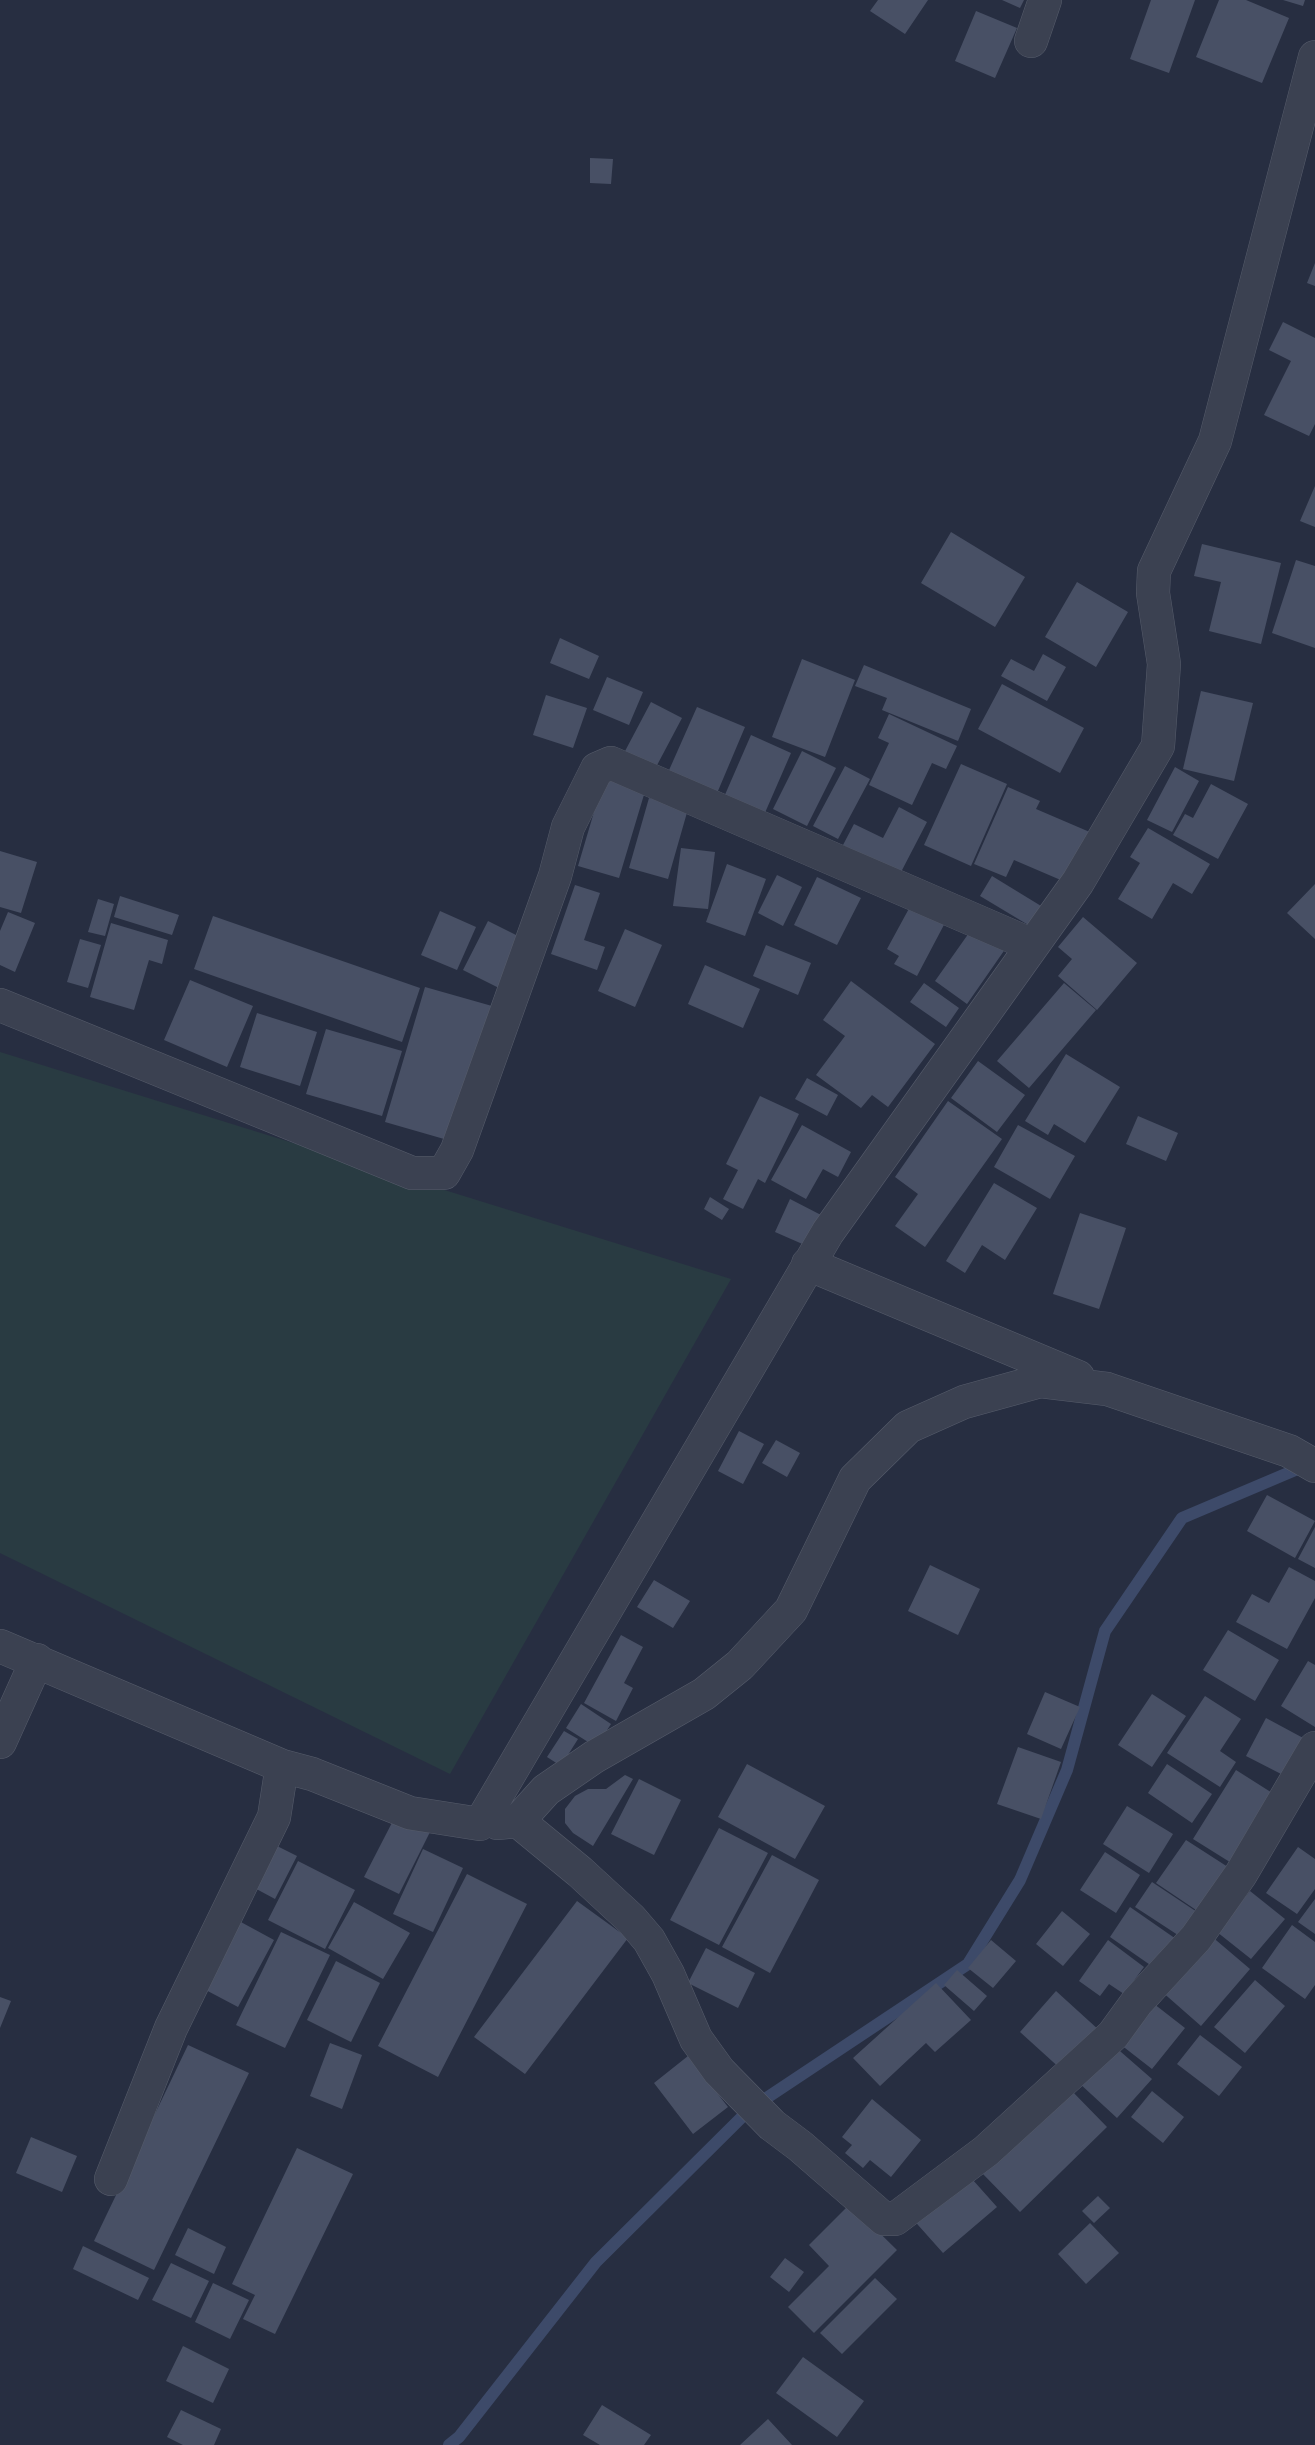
<!DOCTYPE html>
<html>
<head>
<meta charset="utf-8">
<style>
	body { margin:0 }
	canvas { display:block; background:#272e41 }
</style>
</head>
<body>
<canvas width="1315" height="2445"></canvas>
<script>
const g = document.querySelector('canvas').getContext('2d');
g.lineJoin = 'round';
function paint(path, color) { g.fillStyle = color; g.fill(path, 'evenodd'); }
function strokePath(path, color, width, dash) { g.strokeStyle = color; g.lineWidth = width; g.lineCap = dash ? 'butt' : 'round'; g.setLineDash(dash || []); g.stroke(path); }
paint(new Path2D(`
	M0,1052l731,227 -281,495 -450,-221z`), '#293b42');
strokePath(new Path2D(`
	M449,2445l10,-8 137,-175 154,-153 218,-145 52,-84 47,-110 38,-139 77,-113 125,-53`), '#3d4a69', 12);
paint(new Path2D(`
	M878,0h50l-23,34 -35,-23z
	M1002,0h22l-4,8z
	M1151,0h44l-26,73 -39,-14z
	M1219,0h27l43,18 -27,65 -66,-26z
	M1283,0h22l-2,6z
	M976,11l41,17 -22,50 -40,-17z
	M590,158l23,1 -2,25 -21,-1z
	M1315,263v23l-8,-3z
	M1283,322l32,16v86l-6,12 -45,-21 27,-54 -22,-11z
	M1315,486v41l-15,-6z
	M951,532l74,45 -30,50 -74,-44z
	M1202,544l79,19 -20,81 -52,-13 12,-49 -27,-6z
	M1296,560l19,6v82l-43,-15z
	M1077,582l51,30 -32,55 -51,-30z
	M560,638l39,18 -10,23 -39,-16z
	M1043,654l23,13 -19,34 -46,-25 10,-17 23,12z
	M802,659l53,21 -30,77 -53,-20z
	M864,665l107,44 -13,32 -76,-31 5,-12 -32,-12z
	M607,677l36,15 -14,33 -36,-15z
	M1002,684l82,44 -24,45 -82,-44z
	M1201,691l52,12 -19,78 -51,-12z
	M546,695l41,13 -14,40 -40,-13z
	M651,702l31,16 -27,51 -31,-16z
	M697,707l48,20 -30,71 -49,-21z
	M889,714l68,32 -11,23 -14,-6 -20,42 -43,-20 20,-42 -11,-5z
	M751,735l40,18 -27,62 -40,-18z
	M802,751l34,17 -29,58 -34,-17z
	M961,764l46,20 -36,82 -47,-21z
	M845,766l25,13 -32,60 -25,-13z
	M1175,767l24,14 -27,51 -25,-12z
	M605,775l41,13 -27,90 -41,-12z
	M1211,784l37,20 -30,55 -45,-24 12,-21 8,4z
	M1008,787l32,14 -4,8 56,24 -22,51 -56,-24 -8,17 -32,-13z
	M649,798l39,11 -20,70 -39,-11z
	M899,807l28,15 -27,52 -57,-29 11,-21 29,14z
	M1148,828l62,36 -18,30 -19,-11 -21,36 -34,-20 22,-36 -10,-6z
	M681,848l34,4 -7,57 -35,-3z
	M0,851l37,11 -16,51 -21,-6z
	M727,864l39,15 -21,57 -39,-14z
	M777,875l25,12 -19,39 -25,-13z
	M992,876l54,33 -11,20 -55,-33z
	M817,877l44,21 -24,47 -43,-20z
	M1315,884v55l-28,-26z
	M575,885l25,8 -16,47 21,7 -8,23 -46,-16z
	M120,896l59,19 -7,20 -58,-18z
	M98,899l16,5 -9,32 -17,-4z
	M912,903l34,18 -29,55 -23,-12 5,-8 -12,-7z
	M440,911l36,16 -19,43 -36,-15z
	M8,912l27,11 -20,49 -15,-7v-34z
	M213,916l207,72 -18,54 -208,-73z
	M1083,917l54,46 -40,47 -39,-34 14,-17 -14,-12z
	M488,921l38,19 -25,49 -38,-19z
	M111,923l57,17 -6,24 -13,-4 -15,50 -44,-13z
	M976,923l32,22 -41,59 -32,-23z
	M625,929l37,16 -27,62 -37,-16z
	M80,939l21,6 -13,43 -21,-6z
	M766,945l45,18 -13,32 -45,-19z
	M705,965l55,24 -17,39 -55,-24z
	M190,980l63,26 -26,61 -63,-27z
	M851,981l84,63 -47,63 -16,-12 -11,13 -45,-33 29,-39 -22,-16z
	M924,983l35,25 -13,19 -36,-25z
	M1064,983l32,27 -67,78 -32,-27z
	M425,987l67,19 -41,135 -66,-19z
	M257,1013l60,19 -17,54 -60,-19z
	M326,1029l76,22 -20,65 -76,-22z
	M1066,1054l54,33 -35,56 -31,-19 -6,11 -23,-14z
	M978,1061l47,34 -28,37 -46,-34z
	M807,1078l31,17 -11,21 -32,-17z
	M760,1096l39,18 -34,69 -7,-4 -15,30 -20,-10 15,-29 -12,-6z
	M948,1101l54,38 -77,108 -30,-21 23,-32 -23,-17z
	M1138,1116l40,17 -12,28 -40,-17z
	M802,1125l49,27 -13,25 -15,-8 -17,30 -35,-19z
	M1018,1125l57,31 -25,43 -56,-32z
	M994,1183l43,25 -32,52 -23,-15 -17,28 -19,-12z
	M710,1197l19,12 -7,11 -18,-11z
	M790,1199l31,16 -14,31 -32,-14z
	M1080,1213l46,15 -27,81 -46,-15z
	M739,1431l25,13 -21,40 -25,-13z
	M776,1440l24,13 -13,24 -25,-14z
	M1267,1495l48,26 -20,37 -48,-27z
	M1315,1527v41l-17,-9z
	M930,1565l50,24 -22,46 -50,-24z
	M1289,1567l26,14v17l-28,51 -51,-27 16,-28 17,9z
	M654,1580l36,21 -17,27 -36,-21z
	M1228,1630l51,30 -24,41 -52,-31z
	M621,1635l22,12 -19,36 9,5 -17,33 -32,-18z
	M1308,1661l7,4v62l-34,-21z
	M1045,1692l35,15 -19,42 -34,-15z
	M1152,1694l34,22 -34,51 -34,-22z
	M1205,1696l36,23 -21,32 16,11 -16,25 -53,-34z
	M581,1704l30,20 -15,23 -30,-19z
	M1266,1718l39,21 -20,37 -39,-20z
	M564,1731l14,8 -17,27 -14,-9z
	M1018,1747l43,15 -20,57 -44,-15z
	M747,1764l78,42 -30,53 -77,-42z
	M1167,1764l45,30 -20,29 -44,-30z
	M1236,1770l41,26 -44,68 -40,-25z
	M625,1775l8,4 -40,67 -20,-13 -8,-10v-14l10,-13 13,-7h18z
	M639,1779l42,21 -27,55 -43,-21z
	M1127,1806l46,28 -24,39 -46,-29z
	M397,1813l34,17 -32,64 -35,-17z
	M719,1828l49,25 -49,92 -49,-25z
	M1186,1840l45,29 -29,45 -46,-31z
	M271,1843l26,13 -22,43 -26,-14z
	M1298,1847l17,12v30l-18,25 -31,-21z
	M423,1849l40,19 -30,64 -40,-18z
	M1105,1852l35,23 -24,38 -36,-23z
	M772,1855l47,25 -49,93 -48,-26z
	M298,1861l57,29 -30,59 -57,-29z
	M467,1874l60,30 -89,173 -60,-31z
	M1152,1882l48,32 -16,25 -49,-32z
	M1250,1891l35,28 -34,40 -34,-27z
	M1315,1899v35l-17,-12z
	M577,1901l51,37 -103,136 -51,-37z
	M354,1902l56,31 -27,46 -55,-31z
	M1130,1907l46,32 -20,30 -46,-32z
	M1062,1911l28,23 -27,32 -27,-22z
	M239,1921l35,19 -36,67 -36,-19z
	M1292,1925l23,17v43l-10,14 -43,-31z
	M281,1932l49,23 -45,93 -49,-23z
	M1210,1935l40,34 -49,57 -41,-36z
	M991,1940l25,21 -23,27 -25,-20z
	M1108,1940l36,27 -20,27 -15,-10 -9,12 -21,-15z
	M706,1948l49,25 -17,35 -50,-25z
	M336,1961l44,22 -29,59 -44,-22z
	M957,1970l30,26 -13,15 -30,-26z
	M1255,1980l30,26 -40,47 -31,-26z
	M936,1983l35,37 -36,32 -9,-9 -46,43 -27,-28z
	M1056,1991l44,40 -37,40 -43,-39z
	M0,1997l11,4 -11,27z
	M1149,2000l36,28 -33,41 -36,-28z
	M1200,2035l42,32 -23,29 -42,-32z
	M330,2043l32,12 -20,54 -32,-13z
	M188,2045l61,28 -95,197 -60,-29z
	M1113,2045l39,34 -35,39 -39,-36z
	M688,2056l40,51 -35,27 -39,-51z
	M1069,2088l38,39 -87,85 -38,-39z
	M1152,2091l32,26 -21,26 -32,-26z
	M872,2099l49,41 -30,37 -21,-17 -7,8 -18,-15 7,-8 -10,-8z
	M31,2137l46,19 -15,36 -46,-19z
	M297,2148l56,26 -78,160 -32,-15 12,-24 -23,-11z
	M964,2170l33,37 -54,46 -33,-37z
	M1098,2196l12,12 -16,15 -12,-12z
	M850,2204l47,46 -83,83 -26,-26 41,-41 -20,-21z
	M1090,2223l29,30 -33,31 -28,-30z
	M188,2228l38,19 -12,27 -39,-19z
	M83,2246l66,32 -11,22 -65,-31z
	M785,2258l19,14 -15,20 -19,-15z
	M171,2263l38,18 -18,37 -39,-18z
	M875,2278l22,21 -55,55 -22,-21z
	M213,2283l36,17 -19,39 -35,-17z
	M183,2346l46,23 -16,34 -47,-22z
	M803,2357l61,44 -27,36 -61,-44z
	M602,2405l49,30 -7,10h-44l-17,-10z
	M181,2410l40,19 -7,16h-31l-16,-8z
	M768,2419l24,26h-52z`), '#485065');
const minor = new Path2D(`
	M1031,41l14,-41
	M0,1005l412,168h32l13,-23 98,-274 13,-49 29,-58 14,-6 421,182
	M808,1264l270,113
	M0,1646l282,120 30,8 98,39 70,11 348,-592 250,-350 80,-136 6,-82 -11,-71 1,-22 61,-130 100,-384
	M0,1742l37,-82
	M518,1821l62,51 51,47 18,21 19,34 28,65 23,32 53,54 28,21 84,73h11l91,-68 127,-116 24,-33 59,-64 45,-64 74,-126
	M497,1823l21,-2 28,-31 48,-33 110,-63 36,-29 51,-55 64,-131 53,-52 56,-25 76,-21 67,8 182,62 26,15
	M111,2179l60,-151 103,-211 8,-51`);
strokePath(minor, '#565c6b', 34);
strokePath(minor, '#3b4151', 33);
</script>
</body>
</html>
